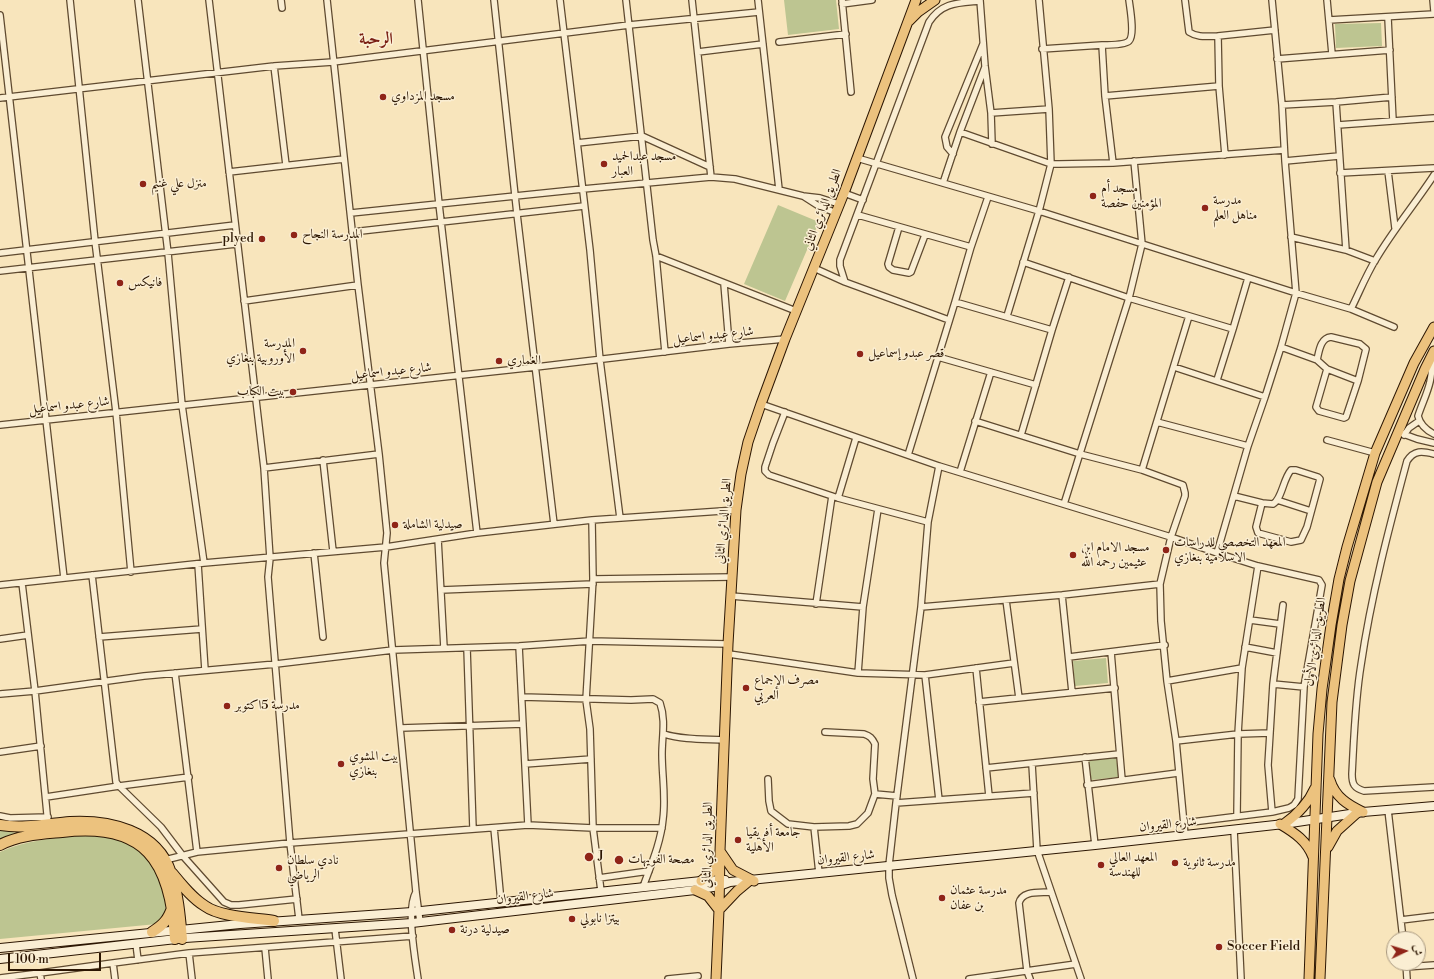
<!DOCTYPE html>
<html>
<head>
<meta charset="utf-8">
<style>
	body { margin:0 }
	#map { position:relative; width:1434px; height:979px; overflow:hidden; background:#f8e5bc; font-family:"Libre Bodoni",Amiri,serif }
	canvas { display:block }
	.north { position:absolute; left:1386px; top:931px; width:40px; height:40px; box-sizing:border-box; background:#faeed3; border:1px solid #a8987f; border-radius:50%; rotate:86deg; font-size:11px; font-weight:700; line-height:16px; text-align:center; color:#2c1602 }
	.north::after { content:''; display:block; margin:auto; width:14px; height:18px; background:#8f2418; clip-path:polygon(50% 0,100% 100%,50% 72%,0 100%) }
	.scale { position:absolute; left:8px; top:953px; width:93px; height:18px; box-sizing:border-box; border:2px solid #2c1602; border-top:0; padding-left:5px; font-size:12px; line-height:14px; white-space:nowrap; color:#2c1602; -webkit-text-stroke:3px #faeed3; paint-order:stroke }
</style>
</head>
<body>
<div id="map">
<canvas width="1434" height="979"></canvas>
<div class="north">ش</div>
<div class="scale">100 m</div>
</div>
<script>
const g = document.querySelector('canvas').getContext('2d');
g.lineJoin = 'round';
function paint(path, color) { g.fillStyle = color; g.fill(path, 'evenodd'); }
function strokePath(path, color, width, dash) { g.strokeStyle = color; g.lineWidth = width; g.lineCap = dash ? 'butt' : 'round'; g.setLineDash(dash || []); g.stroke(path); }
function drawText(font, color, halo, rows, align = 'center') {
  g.font = font + ' "Libre Bodoni",Amiri,serif'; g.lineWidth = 3; g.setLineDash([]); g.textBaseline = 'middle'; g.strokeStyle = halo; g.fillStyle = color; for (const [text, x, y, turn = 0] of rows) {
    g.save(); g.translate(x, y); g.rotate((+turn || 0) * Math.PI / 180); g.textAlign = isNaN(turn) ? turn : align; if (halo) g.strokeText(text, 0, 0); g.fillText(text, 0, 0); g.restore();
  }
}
paint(new Path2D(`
	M784,0h52l3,29 -51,6z
	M1381,23l1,23 -46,2 -1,-24z
	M778,205l41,17 -34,79 -41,-17z
	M1106,658l2,25 -33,3 -2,-25z
	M1116,757l3,20 -28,3 -2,-20z
	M0,830l17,3 -17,8z
	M83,835c16,1 33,2 48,10 8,3 16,12 21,19 6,9 17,40 13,50 -2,4 -5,7 -8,10l-157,15v-87c25,-12 55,-14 83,-17z`), '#bdc591');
const street = new Path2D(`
	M70,0l25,241 21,171 15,160
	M138,0l30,253 14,152 22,158
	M209,0l55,468 6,90 -2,19 22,266 9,76
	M281,0l1,8
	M327,0l31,285 21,169 8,79 -3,30 32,329 4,30
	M418,0l21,204 38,329
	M494,0l23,214 37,310
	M560,0l30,250 10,110 20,158
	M626,0l27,240 3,16 9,96
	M692,0l19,177
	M758,0l21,189
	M842,0l9,92
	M980,0l5,66 6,47 1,31
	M1185,0l4,32c9,6 18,4 29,4l1,50 6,69
	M1327,0l5,54
	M1433,0l1,11
	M842,4l30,-4
	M0,15l64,563
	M1388,18l5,103
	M1329,20l105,-6
	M1218,36l57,-6
	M779,42l67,-8
	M1102,45c6,0 23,0 27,-4 6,-6 1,-33 0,-41
	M1042,49l60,-4 3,51 114,-10
	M698,52l65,-8
	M1277,59l113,-9
	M274,66l12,99
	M1105,96l8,67
	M0,98l274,-32 59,-4 296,-37 130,-13
	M1336,102l10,148
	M1282,105l54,-3 56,-5
	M991,113l58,-4
	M1338,125l96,-7
	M960,132l91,32h8l54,-1 171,-13
	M577,143l65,-7 68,31
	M953,154l-6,-7 -2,-10 38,-93
	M857,158l182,53 257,82 55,16 43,18
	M1285,161l54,-5
	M1388,171l7,57
	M229,172l115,-13
	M1340,173l94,-5
	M943,183l17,-51 25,-65
	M844,193l19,7
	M803,196l14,9 19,8
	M351,213l232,-24 128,-12 24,2 68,17 17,2 19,6
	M858,215l113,32
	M899,227l-11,37 1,3 4,3 16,3 2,-1 14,-37
	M352,232l232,-26
	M1291,237l55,13 29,11
	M0,253l235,-28
	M656,256l140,55
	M1023,262l106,36 104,31 15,-51
	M814,268l31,14 104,38
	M0,271l236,-27
	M845,282l-5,-16v-6l89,-238c13,-20 29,-19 51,-21
	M724,284l5,60
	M244,301l114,-16
	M955,302l97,28 -31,105
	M1351,309c8,-16 15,-34 25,-50 17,-29 39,-55 58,-84
	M1007,316l32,-105 12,-47 -2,-55 -10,-109
	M1052,330l17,-53
	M1281,347l36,13 10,9 31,12
	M938,357l98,28
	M1431,359c3,23 -6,36 -13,57 2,8 8,14 16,18
	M1317,360c2,-8 3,-22 14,-23l29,7 6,5 -8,32 -12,36 -2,1 -25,-7 -3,-4 11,-38
	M1174,367l91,30 16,-50 15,-54 -11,-132 -3,-56 -10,-105
	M1217,380l16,-51
	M761,404l178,62 232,71 46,16 41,13 61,14 3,5 -18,102 -6,112 -4,6 -5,3 -17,4 -88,11
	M785,412l-12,31 -8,24v4l4,4 69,23 90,24
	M975,421l105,33 62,16
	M1157,422l91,24
	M0,425l536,-58 193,-23 56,-5
	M1398,432l19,7 17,4
	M1404,435l5,-7 10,-7
	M1327,440l48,13
	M1434,454c-12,-3 -20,-4 -27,7 -18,67 -36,135 -46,204 -6,36 -7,73 -9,109 0,10 2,14 12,17l70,-4
	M908,455l47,-153 16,-55 17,-50
	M323,460l10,91
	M264,468l115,-14
	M960,472l31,-100
	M1234,496l28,7 11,1c9,-5 10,-25 18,-34h5l22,7 2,2 -13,48 -6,13 -10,2 -33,-9 -2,-6 6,-24
	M838,498l18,-60
	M1277,500l34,11
	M1064,504l65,-206 13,-54 -8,-83
	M592,520l1,59 -7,121 4,29 3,99 8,63
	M438,539l6,109
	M314,553l9,84
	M1217,553l31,-107 17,-49
	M198,564l7,106
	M92,575l24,207 3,4 70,-9
	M593,579l139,-2
	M22,583l13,108 13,133
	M0,585l204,-22 182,-16 91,-14 115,-13 144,-10
	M441,590l152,-6
	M1062,595l10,97
	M731,596l132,11
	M1006,600l13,98
	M816,604l16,-108
	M921,607l141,-12 98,-11
	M1250,620l30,4
	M99,637l103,-8
	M0,639l28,-4
	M519,646l9,179
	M1245,647l32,6
	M467,648l6,181
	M1111,652l11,128
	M729,654l129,19 67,2 89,-12
	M1069,657l96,-12
	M976,668l13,128
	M175,673l22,179
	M858,673l5,-66 15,-98
	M925,675l14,125
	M1167,681l75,-13
	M1273,684l31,3
	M0,694l35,-3 109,-15 132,-12 117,-14 126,-4 71,-5 138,3
	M522,697l109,3 22,-1 7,4c6,17 2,34 2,51 0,22 4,43 1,65 -2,23 -12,46 -20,68
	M979,702l136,-14
	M401,728l122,-4
	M1270,733l3,-49 10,-79
	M664,734c19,6 40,5 60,6
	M1176,741l62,-7 32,-1 -2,32 4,47
	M0,752l41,-6
	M1085,757l10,88
	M525,764l66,-5
	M1032,764l5,86 44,129
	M986,768l133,-14
	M768,779l1,22 2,10 17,13 26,3 35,-1 8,-2 11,-11 7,-19 -2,-15 2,-35c-3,-6 -5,-8 -11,-10l-39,-2
	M1087,785l91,-12
	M875,794l22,2
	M46,797l73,-11 42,41 22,29 41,46 7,3h8l58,-6
	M896,803l138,-10
	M1388,810l15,129
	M0,816l10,2 38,-1
	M1237,816l1,-82 4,-66 16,-102
	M814,827l5,46
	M494,828l7,74
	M1234,830l7,149
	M1185,835l-9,-94 -9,-60 -6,-60 -1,-37 11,-47 14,-41v-3l-2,-8 -41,-15 47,-154
	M165,860l32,-8 93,-9 238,-18 65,3h69
	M599,878l50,-7
	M416,892c-10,17 -1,66 2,87
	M1401,920l33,-4
	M335,929l6,50
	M136,944l2,16
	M265,948l3,31
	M1406,963l1,16
	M1406,967l28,-2
	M0,978l40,-5
	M41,979l-1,-6 73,-10
	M115,979l-2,-16 76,-10
	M192,979l-3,-26 224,-17
	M668,979l30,-3
	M913,979l-21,-84 -3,-17v-13l7,-62 25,-196 7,-85 11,-56
	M969,979l107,-15
	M1030,979l-3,-8 -8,-68c3,-13 21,-10 32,-11`);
const secondary = new Path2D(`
	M0,948l240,-24 172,-12 289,-31 24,-1
	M0,959l185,-21 227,-15 283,-33 24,-4 11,-4 365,-37 189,-21 79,-12 71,-6`);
const primary = new Path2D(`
	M909,21l9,-9 17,-12
	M1330,780c5,17 18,25 33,32
	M1280,824c15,9 27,17 33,33
	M1284,824c14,-10 24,-20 31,-36
	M1328,847l9,-16 20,-18
	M720,851l13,19 21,11
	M701,881l11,-9 8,-9
	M695,890l13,6 11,14 18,-19 12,-10
	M716,979l3,-69 1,-59 8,-207 8,-134 5,-36 7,-32 13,-38 24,-65 59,-146 72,-193
	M1309,979l9,-245 4,-45 9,-64 8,-46 8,-32 28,-94 39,-90 20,-36
	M1320,979l12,-277 10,-77 8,-44 27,-99 48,-113 9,-18`);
const highway = new Path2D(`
	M0,825c22,4 47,-1 70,-3 39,-2 87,8 101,51 7,20 9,44 11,66
	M0,845c19,-10 41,-11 62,-13 83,-10 109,29 113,107
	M172,873c10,12 20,25 33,33 15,11 50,12 69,15
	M152,932c11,-7 16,-12 20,-24`);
strokePath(street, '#5f4a30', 8);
strokePath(secondary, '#2c1602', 10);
strokePath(primary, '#2c1602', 11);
strokePath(highway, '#2c1602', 12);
strokePath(street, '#faeed3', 5.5);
strokePath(secondary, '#faeed3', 8);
strokePath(primary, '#ecc27e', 9);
strokePath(highway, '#ecc27e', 10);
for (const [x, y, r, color] of [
	[383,97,4,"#8f2418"],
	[604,164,4,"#8f2418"],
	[143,184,4,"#8f2418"],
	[1093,196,4,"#8f2418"],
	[1205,208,4,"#8f2418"],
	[294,235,4,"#8f2418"],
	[262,239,4,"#8f2418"],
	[120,283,4,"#8f2418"],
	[303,351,4,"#8f2418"],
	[860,354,4,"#8f2418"],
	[499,361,4,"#8f2418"],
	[293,392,4,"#8f2418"],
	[395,525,4,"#8f2418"],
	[1166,550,4,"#8f2418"],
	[1073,555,4,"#8f2418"],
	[746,688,4,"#8f2418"],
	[227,706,4,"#8f2418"],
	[341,764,4,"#8f2418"],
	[738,840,4,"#8f2418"],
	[589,857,5,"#8f2418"],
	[619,860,5,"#8f2418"],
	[1175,863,4,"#8f2418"],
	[1101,865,4,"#8f2418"],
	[279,868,4,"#8f2418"],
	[942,898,4,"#8f2418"],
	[572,919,4,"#8f2418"],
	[452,930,4,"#8f2418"],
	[1219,947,4,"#8f2418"]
]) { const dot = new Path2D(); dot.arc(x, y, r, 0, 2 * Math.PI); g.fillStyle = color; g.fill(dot); strokePath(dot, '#faeed3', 1.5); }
drawText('13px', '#2c1602', '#faeed3', [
	["مسجد المزداوي",391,97],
	["مسجد عبدالحميد",612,157],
	["العبار",612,172],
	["منزل علي غنيم",151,184],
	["مسجد أم",1101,189],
	["المؤمنين حفصة",1101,204],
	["مدرسة",1213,201],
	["مناهل العلم",1213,216],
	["المدرسة النجاح",302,235],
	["plyed",254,239,"right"],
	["فانيكس",128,283],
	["المدرسة",295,344,"right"],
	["الأوروبية بنغازي",295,359,"right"],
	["قصر عبدو إسماعيل",868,354],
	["الغماري",507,361],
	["بيت الكباب",285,392,"right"],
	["صيدلية الشاملة",403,525],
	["المعهد التخصصي للدراسات",1174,543],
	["الاسلامية بنغازي",1174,558],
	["مسجد الامام ابن",1081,548],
	["عثيمين رحمه الله",1081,563],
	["مصرف الإجماع",754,681],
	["العربي",754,696],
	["مدرسة 5اكتوبر",235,706],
	["بيت المشوي",349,757],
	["بنغازي",349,772],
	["جامعة أفريقيا",746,833],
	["الأهلية",746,848],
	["J",598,857],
	["المعهد العالي",1109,858],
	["للهندسة",1109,873],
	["مصحة الفويهات",628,860],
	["نادي سلطان",287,861],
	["الرياضي",287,876],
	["مدرسة ثانوية",1183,863],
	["مدرسة عثمان",950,891],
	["بن عفان",950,906],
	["بيتزا نابولي",580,919],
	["صيدلية درنة",460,930],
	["Soccer Field",1227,947]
], 'left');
drawText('13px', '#2c1602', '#faeed3', [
	["الطريق الدائري الثاني",823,210,-69],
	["شارع عبدو اسماعيل",713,336,-6],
	["شارع عبدو اسماعيل",391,372,-6],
	["شارع عبدو اسماعيل",69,406,-6],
	["الطريق الدائري الثاني",724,521,-85],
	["الطريق الدائري الأول",1316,642,-82],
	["شارع القيروان",1168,825,-6],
	["الطريق الدائري الثاني",708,845,-89],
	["شارع القيروان",846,858,-6],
	["شارع القيروان",525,897,-7]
]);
drawText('bold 17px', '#7a1f14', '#faeed3', [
	["الرحبة",376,40]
]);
</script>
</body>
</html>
